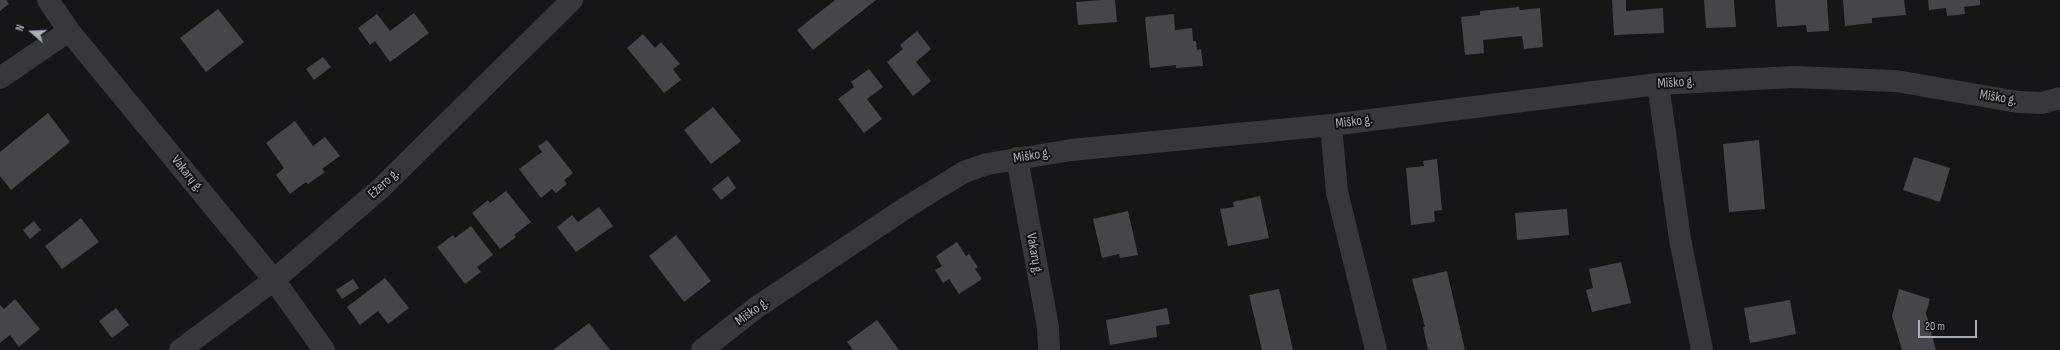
<!DOCTYPE html>
<html>
<head>
<meta charset="utf-8">
<style>
	body { margin:0 }
	#map { position:relative; width:2060px; height:350px; overflow:hidden; background:#161618; font-family:"Sofia Sans Condensed",sans-serif }
	canvas { display:block }
	.north { position:absolute; left:12px; top:12px; width:40px; height:40px; -webkit-text-stroke:3px #111113; paint-order:stroke; rotate:289deg; font-size:11px; font-weight:700; line-height:16px; text-align:center; color:#a8adb7 }
	.north::after { content:''; display:block; margin:auto; width:14px; height:18px; background:#a8adb7; clip-path:polygon(50% 0,100% 100%,50% 72%,0 100%) }
	.scale { position:absolute; left:1918px; top:320px; width:59px; height:18px; box-sizing:border-box; border:2px solid #a8adb7; border-top:0; padding-left:5px; font-size:12px; line-height:14px; white-space:nowrap; color:#a8adb7; -webkit-text-stroke:3px #111113; paint-order:stroke }
</style>
</head>
<body>
<div id="map">
<canvas width="2060" height="350"></canvas>
<div class="north">N</div>
<div class="scale">20 m</div>
</div>
<script>
const g = document.querySelector('canvas').getContext('2d');
g.lineJoin = 'round';
function paint(path, color) { g.fillStyle = color; g.fill(path, 'evenodd'); }
function strokePath(path, color, width, dash) { g.strokeStyle = color; g.lineWidth = width; g.lineCap = dash ? 'butt' : 'round'; g.setLineDash(dash || []); g.stroke(path); }
function drawText(font, color, halo, rows, align = 'center') {
  g.font = font + ' "Sofia Sans Condensed",sans-serif'; g.lineWidth = 4; g.setLineDash([]); g.textBaseline = 'middle'; g.strokeStyle = halo; g.fillStyle = color; for (const [text, x, y, turn = 0] of rows) {
    g.save(); g.translate(x, y); g.rotate((+turn || 0) * Math.PI / 180); g.textAlign = isNaN(turn) ? turn : align; if (halo) g.strokeText(text, 0, 0); g.fillText(text, 0, 0); g.restore();
  }
}
paint(new Path2D(`
	M0,0h6l3,4 -9,7z
	M835,0h41l-63,50 -16,-20z
	M1102,0h13l2,22 -39,3 -2,-23z
	M1612,0h14v11l37,-3 1,25 -50,2z
	M1704,0h30l2,27 -30,1z
	M1775,0h52l2,31 -22,1 -1,-7 -29,2z
	M1843,0h61l2,15 -34,3v5l-27,3z
	M1928,0h52v5l-16,2 1,7 -18,2 -1,-8 -17,2z
	M1519,7l1,3 20,-2 3,39 -19,2 -2,-13 -39,4 1,13 -19,2 -4,-38 19,-2v-4z
	M218,9l26,33 -38,30 -26,-34z
	M414,13l15,20 -39,29 -15,-21 -5,4 -12,-17 19,-14 13,17z
	M1174,14l1,16 17,-2 1,13h3l1,9 4,-1 2,17 -27,2v-3l-26,3 -5,-51z
	M917,31l14,18 -15,13 15,19 -18,15 -26,-34 16,-13 -3,-4z
	M643,34l12,14 6,-6 19,22 -7,5 8,11 -17,13 -37,-45z
	M323,57l8,10 -17,13 -8,-11z
	M869,69l14,18 -16,12 15,20 -18,14 -26,-34 16,-12 -3,-5z
	M713,107l28,34 -30,23 -27,-34z
	M48,113l22,29 -59,48 -11,-14v-24z
	M295,121l18,25 12,-9 15,19 -18,13 3,3 -17,12 -2,-2 -16,12 -14,-19 8,-7 -18,-25z
	M547,140l26,33 -9,7 3,4 -11,9 -4,-4 -11,9 -22,-29 23,-17 -4,-6z
	M1759,140l6,69 -36,3 -6,-68z
	M1914,157l36,11 -10,34 -37,-12z
	M1437,159l5,51 -8,1 1,11 -24,3 -5,-57 18,-2 -1,-5z
	M728,176l8,12 -15,12 -9,-11z
	M506,191l25,31 -17,13 2,2 -16,12 -28,-36 16,-13 2,3z
	M1260,196l9,42 -41,8 -8,-37 14,-2 -1,-5z
	M599,207l14,19 -37,26 -19,-25 15,-12 6,7z
	M1567,209l2,26 -52,5 -2,-27z
	M1128,211l10,44 -18,3 -1,-4 -17,4 -9,-39z
	M81,218l18,24 -37,27 -17,-23z
	M34,221l7,9 -11,9 -7,-9z
	M471,226l22,29 -16,12 4,5 -16,12 -28,-37 16,-12 2,3z
	M676,235l35,46 -27,21 -35,-46z
	M957,242l9,14 3,-2 9,13 -3,2 7,10 -23,15 -10,-15 -6,4 -8,-13 7,-4 -6,-10z
	M1621,262l10,41 -39,9 -6,-22 7,-2 -4,-19z
	M1447,271l18,79h-37l-5,-23h2l-13,-48z
	M385,278l24,30 -21,16 -10,-13 -18,14 -13,-18z
	M353,279l6,9 -17,11 -6,-9z
	M1279,289l14,61h-31l-13,-55z
	M1899,289l31,10 -4,14 10,37h-34l-10,-34z
	M15,299l25,30 -21,18 -9,-12 -10,8v-38l4,4z
	M1790,300l6,34 -46,9 -6,-35z
	M116,308l13,17 -17,13 -13,-17z
	M1167,308l3,16 -14,2 1,11 -47,8 -4,-25z
	M877,320l22,30h-46l-6,-8z
	M589,323l21,27h-57z`), '#45464b');
strokePath(new Path2D(`
	M48,0l21,31 205,249 50,70
	M0,78l69,-47
	M1658,84l22,155 22,111
	M1331,125l6,67 39,158
	M1017,158l31,169 1,23
	M180,350l94,-70 106,-91 192,-189
	M702,350l55,-43 150,-100 57,-35 23,-8 84,-14 260,-25 327,-41 136,-7 102,4 122,21 24,1 18,-5`), '#37383c', 22);
drawText('14px', '#a8adb7', '#111113', [
	["Miško g.",1676,83,-4],
	["Miško g.",1998,98,9],
	["Miško g.",1354,122,-7],
	["Miško g.",1032,156,-9],
	["Vakarų g.",187,174,51],
	["Ežero g.",384,184,-43],
	["Vakarų g.",1034,254,80],
	["Miško g.",752,312,-36]
]);
</script>
</body>
</html>
